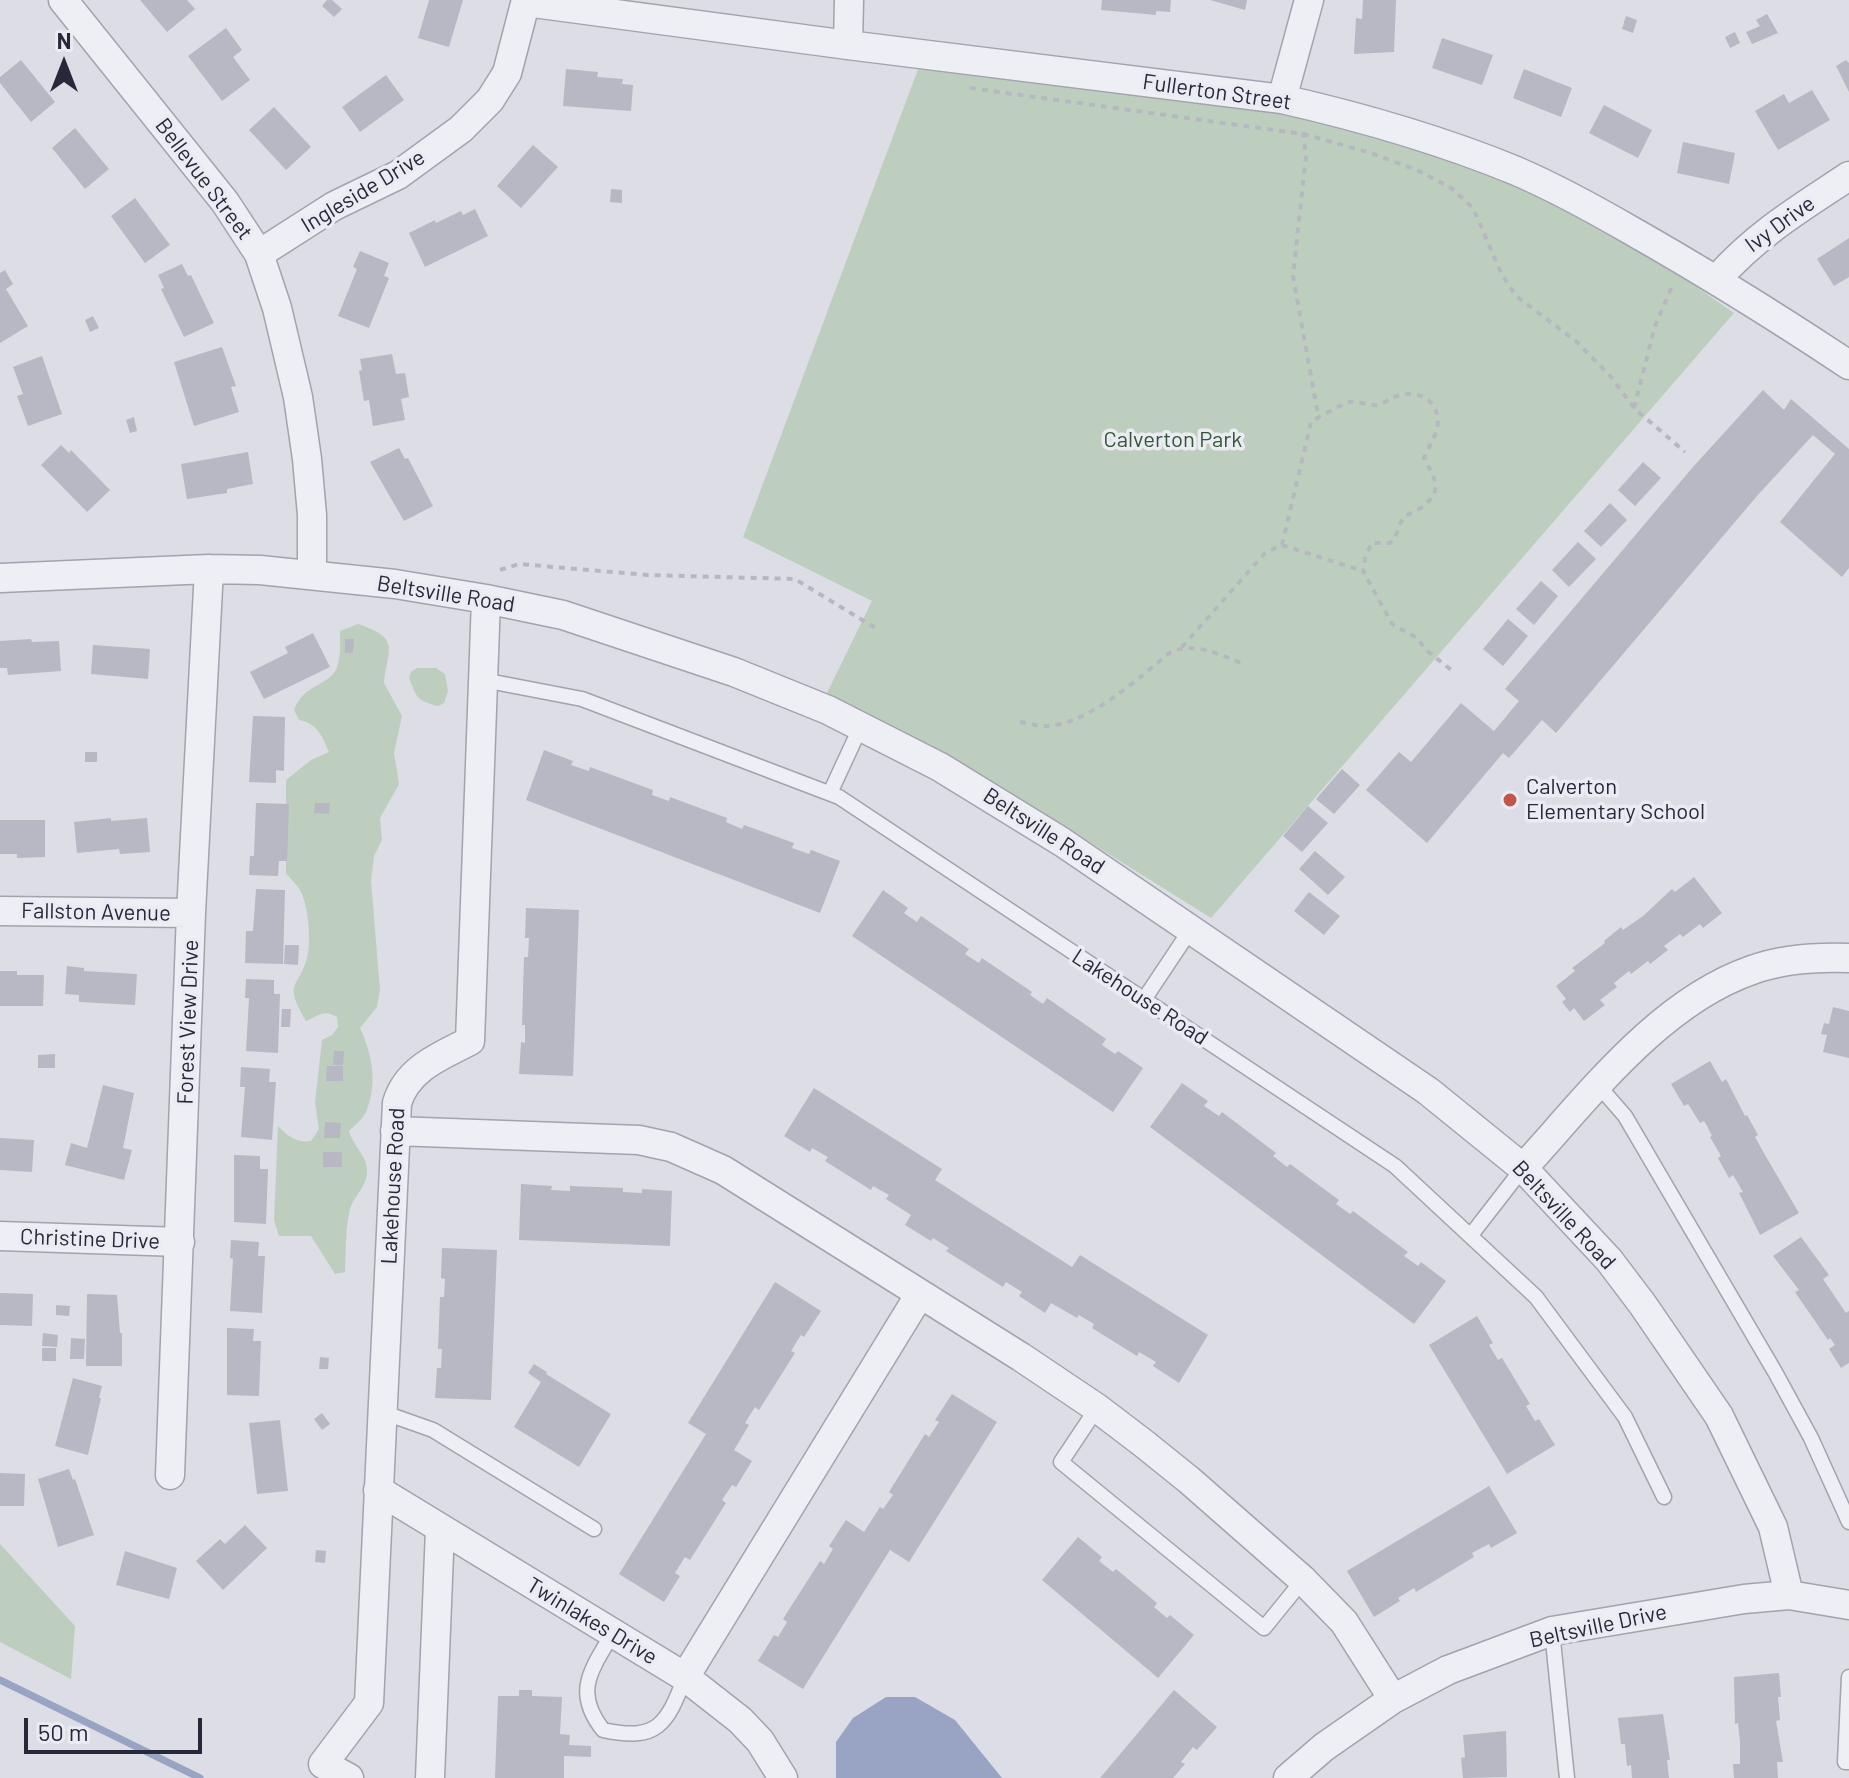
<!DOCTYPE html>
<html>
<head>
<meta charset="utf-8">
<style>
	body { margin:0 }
	#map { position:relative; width:1849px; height:1778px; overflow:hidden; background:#dcdde5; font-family:Barlow,sans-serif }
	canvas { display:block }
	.north { position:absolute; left:24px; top:24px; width:80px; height:80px; -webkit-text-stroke:6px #ebecf3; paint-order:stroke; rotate:0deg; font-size:22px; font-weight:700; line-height:32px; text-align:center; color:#27293a }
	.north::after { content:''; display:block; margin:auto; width:28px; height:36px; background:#27293a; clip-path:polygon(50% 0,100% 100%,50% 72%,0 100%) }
	.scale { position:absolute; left:24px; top:1718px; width:178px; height:36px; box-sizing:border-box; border:4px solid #27293a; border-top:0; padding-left:10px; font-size:24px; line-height:28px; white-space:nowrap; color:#27293a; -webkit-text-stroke:6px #ebecf3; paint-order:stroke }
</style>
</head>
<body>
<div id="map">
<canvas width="1849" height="1778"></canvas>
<div class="north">N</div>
<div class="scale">50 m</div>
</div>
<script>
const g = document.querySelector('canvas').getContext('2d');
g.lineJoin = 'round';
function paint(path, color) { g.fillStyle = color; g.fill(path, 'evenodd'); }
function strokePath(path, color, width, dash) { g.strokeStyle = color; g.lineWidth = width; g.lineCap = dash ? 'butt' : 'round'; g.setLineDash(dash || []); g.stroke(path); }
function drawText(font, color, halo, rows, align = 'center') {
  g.font = font + ' Barlow,sans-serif'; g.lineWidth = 7; g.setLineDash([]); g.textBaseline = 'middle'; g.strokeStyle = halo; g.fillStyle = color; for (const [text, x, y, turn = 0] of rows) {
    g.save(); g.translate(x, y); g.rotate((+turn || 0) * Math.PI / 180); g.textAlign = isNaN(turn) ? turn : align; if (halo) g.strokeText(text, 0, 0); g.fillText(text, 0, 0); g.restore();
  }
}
paint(new Path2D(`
	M920,64l410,55 187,63 147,82 70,49 -523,605 -211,-132 -62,-36 -111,-57 45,-92 -129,-64z
	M358,624c43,14 30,25 26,59l18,33 -8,37 5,31 -19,34 2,22 -8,16 -3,25 9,109 -3,17 -17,21c12,25 18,56 6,84 -3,7 -12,14 -17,19 4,15 18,25 18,39 1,15 -13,26 -17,39 -5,20 -4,43 -5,63l-10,2 -24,-38h-32l-5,-16 4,-94c11,11 18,17 33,15l8,-12 -4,-26 7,-63 10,-5 6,-8 -1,-10c-13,-8 -18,-2 -31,4 -25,-43 -5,-31 2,-68 3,-15 0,-47 -7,-61 -3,-7 -11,-13 -15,-19v-93l25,-20 18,-8c-7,-16 -11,-28 -30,-32l-5,-10c10,-28 38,-23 44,-46 3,-10 2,-23 2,-33z
	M417,668h19l9,6 3,17 -4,12 -6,3c-22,-6 -21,-8 -29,-28l2,-6z
	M0,1544l75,82 -4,53 -71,-37z`), '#becebe');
paint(new Path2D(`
	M886,1697h29l40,23 47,58h-166v-36l17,-24z`), '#99a3c3');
strokePath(new Path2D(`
	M0,1680l200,98`), '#99a3c3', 7);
paint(new Path2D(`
	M140,0h47l8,9 -28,23z
	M327,0h5l10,9 -8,8 -12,-11z
	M429,0h34l-14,47 -31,-9z
	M1102,0h69l-1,12 -14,-1v4l-55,-5z
	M1210,0h37l-2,10z
	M1363,0h33l-2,52 -40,2 2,-36 6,1z
	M1767,14l11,19 -26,11 -6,-12 14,-6 -4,-6z
	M1626,16l11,4 -4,13 -11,-4z
	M226,28l16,22 -9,7 17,23 -28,21 -34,-45z
	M1735,32l5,11 -10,5 -5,-11z
	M1442,38l51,17 -11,30 -50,-17z
	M21,60l34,42 -24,20 -31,-39v-6z
	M1846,60l3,3v29l-13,-26z
	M566,69l32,3 -1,5 26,2 -1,5 11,1 -2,26 -68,-5z
	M1524,69l48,19 -11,29 -48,-19z
	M386,75l18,25 -44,32 -18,-25z
	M1812,90l18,30 -52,30 -23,-39 29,-17 5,9z
	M1604,105l48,25 -14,28 -49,-25z
	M274,107l37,40 -25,23 -37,-40z
	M75,128l34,41 -24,20 -33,-41z
	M1683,142l52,11 -6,31 -52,-11z
	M533,145l25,22 -37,41 -24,-22z
	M611,189l11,1v13l-12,-1z
	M135,198l35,47 -25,18 -34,-47z
	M475,209l13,27 -63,31 -16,-34 26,-13 1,3 25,-12 2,4z
	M1849,238v39l-15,9 -17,-27z
	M360,251l29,12 -5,13 5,2 -20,50 -31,-12 19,-47 -4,-2z
	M182,264l6,12 3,-1 23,48 -30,14 -23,-48 3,-1 -6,-13z
	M5,270l8,14 -7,5 22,37 -28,17v-70z
	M93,316l6,12 -9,4 -5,-12z
	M222,347l14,39 -5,1 8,25 -45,14 -20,-64z
	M392,354l4,20 9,-1 4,24 -8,2 4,21 -32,6 -4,-26 -5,1 -5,-30 3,-1 -2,-11z
	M42,356l20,58 -34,12 -11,-30 6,-2 -10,-27z
	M1763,390l21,20 7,-11 58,50v119l-7,9 -62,-55 55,-68 -22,-19 -56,61 -201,237 -14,-13 -33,38 -6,-5 -76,90 -61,-53 33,-38 12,10 50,-59 33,28 25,-30 -14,-12 188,-222z
	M134,417l3,14 -7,2 -4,-13z
	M61,445l8,8 2,-3 39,40 -23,22 -46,-47z
	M399,448l6,11 3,-1 25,48 -29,15 -34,-59z
	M248,452l5,32 -26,5v4l-40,6 -6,-35z
	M1643,462l18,16 -26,28 -17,-16z
	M1610,503l17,17 -26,27 -17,-16z
	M1578,542l18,17 -27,28 -17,-17z
	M1541,581l17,15 -24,29 -18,-16z
	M1508,619l20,17 -25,30 -20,-17z
	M313,633l17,34 -66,32 -14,-27 38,-19 -3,-6z
	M31,639l1,3 27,-1 2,30 -53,4 -1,-7h-7v-27z
	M345,639h9l-1,14h-8z
	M93,645l57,4 -2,30 -57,-5z
	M253,716l32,1 -1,54 -8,-1v13l-27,-1z
	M544,750l29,11 -2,4 18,6 1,-4 63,23 -1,5 17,6 1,-4 57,21 -1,4 16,7 2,-4 50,18 -2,5 17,6 2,-4 29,11 -20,52 -294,-113z
	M85,752h12v10h-12z
	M1342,769l18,16 -26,29 -18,-15z
	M256,803l33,1 -2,57h-8l-1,15 -29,-1 1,-19h4z
	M315,803h15l-1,11 -15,-1z
	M1308,806l20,17 -26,29 -19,-16z
	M111,818v3l36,-3 3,34 -30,2 -1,-5 -42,4 -3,-31z
	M0,820h45v37l-28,1v-4h-17z
	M1315,851l30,26 -17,18 -29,-26z
	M1694,877l28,36 -19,15 -3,-4 -17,13 -3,-3 -16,12 4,4 -18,14 -2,-3 -17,13 -2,-3 -15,12 3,4 -17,13 5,5 -21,16 -10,-13 -4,4 -8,-10 4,-3 -10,-13 19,-15 -3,-3 33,-25 -1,-2 17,-14 2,3 20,-14 29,-27 3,3z
	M256,889l29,1 -2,74 -38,-1 1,-32h7z
	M883,890l25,18 -4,5 13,9 4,-6 48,33 -4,5 14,9 3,-5 50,34 -2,3 13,9 4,-6 59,41 -4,6 13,9 3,-3 25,17 -30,44 -261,-176z
	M1309,892l31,24 -16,19 -30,-24z
	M526,908l53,2 -6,166 -54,-2 2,-32 4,1v-18h-3l2,-68h4l1,-19h-4z
	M285,945h14l-1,20 -14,-1z
	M67,966l17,2v3l53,3 -2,31 -56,-3v-7l-14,-1z
	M0,971h17v4h27l-1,31h-43z
	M246,979l28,1v14h6l-2,59 -32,-2 3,-53h-4z
	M1833,1007l16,4v47l-26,-6 4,-17 -6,-1 3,-11 5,1z
	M282,1009h9l-1,18h-9z
	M334,1051h10l-1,14h-10z
	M55,1054v14h-17v-13z
	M1710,1061l12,21 4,-3 19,37 2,-1 11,20 -3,2 10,18 34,58 -39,22 -21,-42 4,-1 -10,-17 -4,3 -11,-20 3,-2 -11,-19 2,-1 -6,-12 -2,-3 -4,2 -12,-19 -4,2 -13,-22z
	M327,1066h16v15h-17z
	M241,1067l29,2 -1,13h7l-4,58 -31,-3 4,-50h-5z
	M1182,1083l26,18 -4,5 15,10 3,-4 54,41 -3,3 14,11 3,-3 49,36 -3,4 14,10 3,-3 55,41 -4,4 14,10 3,-4 25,19 -32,43 -264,-197z
	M103,1085l31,8 -11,55 9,2 -8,30 -59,-15 6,-22 16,5z
	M814,1088l128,81 -7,11 39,25 98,62 8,-12 128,80 -29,48 -26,-17 3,-4 -17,-10 -2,4 -45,-28 2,-4 -15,-9 -2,3 -26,-15 -6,10 -26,-17 3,-4 -16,-10 -3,5 -57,-36 3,-3 -16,-10 -2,3 -26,-16 6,-10 -25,-16 3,-4 -16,-9 -2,4 -46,-29 3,-4 -16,-9 -2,4 -26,-16z
	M325,1122l16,1 -1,15h-16z
	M0,1138l34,2 -2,32 -32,-2z
	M323,1152h19v15h-19z
	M234,1155l26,1v13h8l-2,55 -32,-2z
	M521,1184l31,2 -1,4 19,1v-5l53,2v4l19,1v-4l30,2 -2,55 -151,-6z
	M1801,1237l28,38 -6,4 23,34 3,-2v52l-8,5 -12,-19 6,-4 -5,-7 -2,2 -33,-48 4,-2 -26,-34z
	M231,1240l28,2 -1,14h7l-3,57 -32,-2 3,-52 -3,-1z
	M442,1248l55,2 -6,150 -56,-2 2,-30h4l1,-19h-4l2,-52h4l1,-18 -4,-1z
	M775,1282l46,29 -17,26 -3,-2 -10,16 4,2 -36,57 -4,-3 -10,16 4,2 -15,25 18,11 -16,26 -4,-2 -10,15 4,3 -36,57 -5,-3 -10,16 5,3 -16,26 -45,-28 87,-140 -18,-11z
	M0,1293l33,1 -1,32 -32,-1z
	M87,1294l30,1 3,38h2v33h-36z
	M56,1305l14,1 -1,10 -13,-1z
	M1477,1316l16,27 -4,2 9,15 4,-2 28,46 -4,2 9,15 4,-2 16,26 -48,29 -78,-129z
	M227,1328l27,1 -1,12h8l-2,55 -32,-1z
	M43,1333l15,2 -1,12 -15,-1z
	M71,1338l14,1 -1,20h-14z
	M42,1348h14v13h-14z
	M320,1357l9,1 -1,11h-9z
	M534,1364l13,8 -1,2 65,40 -32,53 -65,-40 27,-45 -13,-9z
	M73,1378l29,8 -3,12h2l-13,57 -33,-9z
	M952,1394l45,28 -88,140 -19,-12 -87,139 -45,-28 16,-26 4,2 9,-15 -4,-3 37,-58 4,3 9,-15 -4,-3 17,-26 18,12 16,-25 3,2 10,-14 -4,-3 36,-58 4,3 10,-15 -4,-2z
	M322,1413l8,11 -8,6 -8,-11z
	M280,1420l8,71 -31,3 -8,-71z
	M69,1469l4,11 2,-1 19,56 -36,12 -20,-68z
	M0,1473l25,1 -1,32h-24z
	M1489,1486l28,47 -26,15 -2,-4 -17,9 2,4 -58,35 -2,-4 -16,10 2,3 -26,16 -27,-46z
	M245,1525l22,23 -44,42 -27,-29 24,-22 5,5z
	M1078,1537l24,20 -3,4 14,11 3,-3 41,34 -3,4 13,11 3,-3 24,20 -36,43 -116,-98z
	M316,1550l10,1 -1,12 -10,-1z
	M125,1551l52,17 -8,31 -53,-14z
	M1779,1673l2,24h-3l2,23 -4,1 7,41h-6l1,16h-44l-1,-14h7v-22l-2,-19 -3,1 -1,-47z
	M519,1690h13v6l30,1 -2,37 10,1 -1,10 22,1v11l-27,-1v22h-69l3,-82h21z
	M1174,1690l43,37 -20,23 -4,-3 -12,15 4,2 -12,14h-73z
	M1663,1714l7,46h-3l2,18h-37l-1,-13 -4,1 -2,-22h-4l-3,-26z
	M1506,1731l1,46 -44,1 -2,-20 4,-1 -2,-22z`), '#b7b8c4');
const lane = new Path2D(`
	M483,680l99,19 257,98 556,369 141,131 89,120 39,80
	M830,793l31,-67
	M1145,998l46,-69
	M1598,1085l27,31 150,256 36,66 38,84
	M1471,1235l52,-67
	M1097,1408l-36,54 203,166 39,-48
	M382,1412l51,18 161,99
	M1552,1631l15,147
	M613,1633c-22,37 -40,59 -10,97 55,12 64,-6 82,-53
	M1849,1677l-4,85h4`);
const street = new Path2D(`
	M63,0l162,202 34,52 18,54 21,89 9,62 5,56v60
	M526,2l322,43 434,54c79,18 156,40 232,71 40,17 80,39 118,61 74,42 146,87 217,134
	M848,45l1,-45
	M1282,99l27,-99
	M259,254l75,-48 64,-31 63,-46 29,-29 17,-27 19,-73
	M1717,279c40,-45 82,-70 132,-103
	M0,578l209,-9 51,1 135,14 91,15 77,16 171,57 94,38 112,57 122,75 366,249 95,77 86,92 34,45 76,111 54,111 16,68
	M0,911l191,2
	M395,1131l244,9 32,7 52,23 298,187 76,51 46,35 46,37 114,100 41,42 49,77
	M1523,1168c65,-71 136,-166 229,-198 30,-11 66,-13 97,-12
	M0,1236l180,6
	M170,1475l21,-562 18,-344
	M378,1490l307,187 55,43 20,21 23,37
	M685,1677l235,-383
	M349,1778l-26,-14 46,-61 28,-600c10,-34 43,-47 73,-62l16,-442
	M430,1778l10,-249
	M1288,1778l36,-31 69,-48 55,-29 104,-39 192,-32 45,-4 60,10`);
strokePath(lane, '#a2a3ae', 17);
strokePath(street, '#a2a3ae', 31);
strokePath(new Path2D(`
	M970,88l333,46 68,19 48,18 32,17 22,20 29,67 14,21 61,46 34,35 23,31 51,44
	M1303,132l3,24 -13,120 25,139
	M1634,408l21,-82 18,-42
	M1282,545l81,26
	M500,570l19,-6 129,11 147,4 82,50
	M1182,647l83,-94 17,-8 29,-123c4,-3 33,-19 39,-20 8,-1 17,3 25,3 11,-1 19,-10 29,-11 21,-3 38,13 33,34 -2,10 -9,20 -13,30 10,20 21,32 -2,49 -5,4 -12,6 -16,9 -9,7 -5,16 -16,27h-18l-6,11 -3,17 29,53 25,14 9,12 29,23
	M1020,722c8,1 16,4 24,4 44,0 94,-48 127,-74 25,-11 50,4 74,12`), '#b6b8c0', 4, [6, 6]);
strokePath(lane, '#eeeff4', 14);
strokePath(street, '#eeeff4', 28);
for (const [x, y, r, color] of [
	[1510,800,8,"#c35548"]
]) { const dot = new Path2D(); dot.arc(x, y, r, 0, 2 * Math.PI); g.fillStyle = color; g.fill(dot); strokePath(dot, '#ebecf3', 3); }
drawText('22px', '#27293a', '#ebecf3', [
	["Fullerton Street",1217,92,8],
	["Bellevue Street",204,179,53],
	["Ingleside Drive",363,191,-31],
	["Ivy Drive",1780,224,-36],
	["Beltsville Road",446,594,9],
	["Beltsville Road",1044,831,33],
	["Fallston Avenue",96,912,1],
	["Lakehouse Road",1140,997,33],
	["Forest View Drive",188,1022,-88],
	["Lakehouse Road",393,1186,-87],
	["Beltsville Road",1564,1215,47],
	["Christine Drive",90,1239,2],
	["Twinlakes Drive",592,1621,31],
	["Beltsville Drive",1598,1626,-12]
]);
drawText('22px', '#355538', '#ebecf3', [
	["Calverton Park",1173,440]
]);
drawText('22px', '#27293a', '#ebecf3', [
	["Calverton",1526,787],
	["Elementary School",1526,812]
], 'left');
</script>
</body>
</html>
